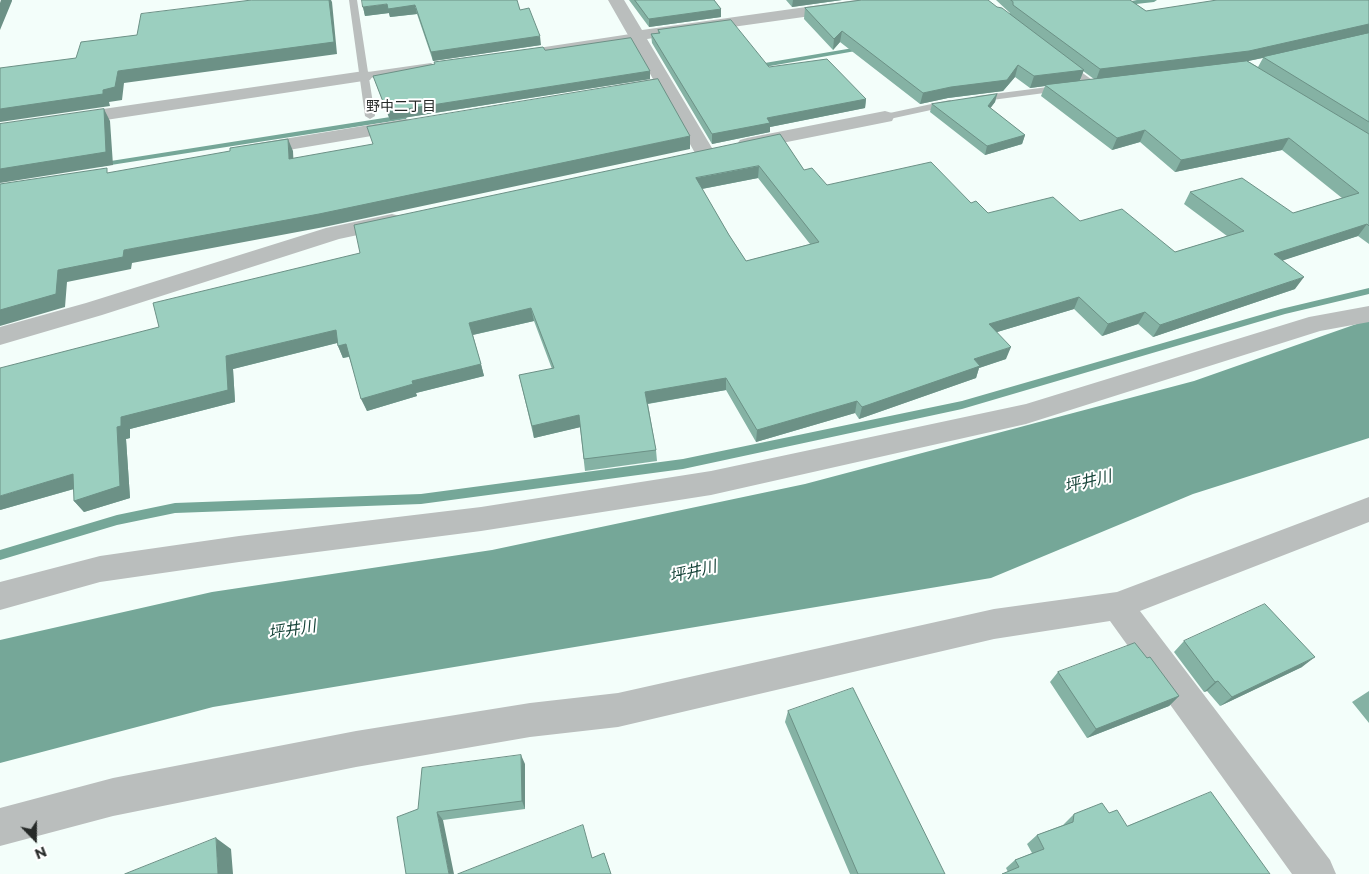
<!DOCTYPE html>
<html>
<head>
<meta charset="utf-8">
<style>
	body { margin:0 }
	#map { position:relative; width:1369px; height:874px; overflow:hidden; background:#f3fefa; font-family:Montserrat,sans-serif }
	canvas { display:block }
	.north { position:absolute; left:10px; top:814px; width:50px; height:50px; -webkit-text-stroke:4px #fff; paint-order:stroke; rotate:158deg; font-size:14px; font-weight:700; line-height:20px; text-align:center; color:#262a28 }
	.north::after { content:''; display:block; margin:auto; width:18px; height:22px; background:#262a28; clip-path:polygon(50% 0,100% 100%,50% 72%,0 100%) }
</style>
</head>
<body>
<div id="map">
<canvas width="1369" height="874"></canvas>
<div class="north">N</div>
</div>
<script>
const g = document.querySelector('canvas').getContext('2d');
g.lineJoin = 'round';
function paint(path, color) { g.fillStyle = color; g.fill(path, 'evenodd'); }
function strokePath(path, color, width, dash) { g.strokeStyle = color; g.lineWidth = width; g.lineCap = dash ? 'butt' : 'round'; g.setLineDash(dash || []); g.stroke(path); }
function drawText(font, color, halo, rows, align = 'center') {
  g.font = font + ' Montserrat,"Noto Sans JP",sans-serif'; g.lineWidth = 4; g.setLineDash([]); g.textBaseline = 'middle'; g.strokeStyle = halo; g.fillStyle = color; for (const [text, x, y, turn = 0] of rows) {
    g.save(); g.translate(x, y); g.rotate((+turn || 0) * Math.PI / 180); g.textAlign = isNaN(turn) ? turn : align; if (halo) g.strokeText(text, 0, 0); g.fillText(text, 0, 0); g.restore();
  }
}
paint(new Path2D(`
	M1365,321h4v117l-176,56 -202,84 -778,129 -213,56v-123l212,-48 280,-42 313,-66 389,-103z`), '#75a798');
paint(new Path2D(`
	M1137,0h20l-3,2 -36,4 -3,-2z
	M865,46l3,2 -1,1 -114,20 -4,-2 4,-2z
	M403,115l4,2 -1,2 -308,48 -4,-2 4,-2z
	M1369,288v6l-84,20 -323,95 -279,60 -262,35 -246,9 -58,12 -117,35v-10l117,-35 58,-12 246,-9 262,-35 279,-58 319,-92z`), '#75a798');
paint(new Path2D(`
	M349,0h8l11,72 63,-9 5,3 -5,3 -62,9 6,38 -5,3 -5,-3z
	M637,33l3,1v4l-115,18 -5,-3 5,-3z
	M1066,61l29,21v4h-6l-26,-20v-4z
	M1064,85l5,3 -2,2 -90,12 -5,-3 5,-3z
	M950,100l5,3 -1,2 -69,15 -5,-3 5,-3z`), '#babebd');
paint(new Path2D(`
	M608,0h16l18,30 214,-30h41l-2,3 -6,2 -242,34 68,114 -3,4 -7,2 -7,-2 -3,-4 -36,-64 -36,5 -6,-1 -3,-4 3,-4 36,-6z
	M364,71l6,1 3,4 -3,4 -370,56v-12z
	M885,111l7,2 2,4 -2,4 -145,29 -7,-2 -3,-4 3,-4 7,-2z
	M406,119l7,2 3,4 -3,4 -160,27 -7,-2 -3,-4 3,-4 7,-2z
	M392,214l8,2 3,5 -3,5 -61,13 -237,76 -102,30v-18l86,-24 240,-75z
	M1369,306v16l-49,9 -294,93 -315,71 -230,36 -242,31 -139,20 -100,28v-28l100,-26 139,-20 242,-29 230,-36 315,-67 283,-87z
	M1369,497v25l-229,89 190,249 6,14h-44l-182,-253 -116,18 -376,88 -88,10 -174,30 -243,49 -113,30v-38l113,-30 243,-47 174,-28 88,-10 376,-84 123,-17z`), '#babebd');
paint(new Path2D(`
	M629,0h85l7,9v8l-72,10z
	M786,0h56l-50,7z
	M996,0h134l16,11 223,-11v244l-11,-8 -75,24 12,29 -142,48 -15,-13 -36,12 -28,-27 -77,23 9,27 -27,9 -3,10 -117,41 -4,-6 -99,29 -30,-52 -78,14 8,46 1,11 -72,10 -5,-44 -46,11 -15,-63 33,-6 -18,-48 -61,14 11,41 -68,17 1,3 -50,15 -18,-54 -6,1 -5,-12 -1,-3 -104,26 2,33 -105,27v9l-4,1 4,59 -46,14 -10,-11v-12l-74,21 159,-183 201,-74 420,-119 24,36 23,15 144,18 17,10 92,8 95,31 52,-16 -43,-32 6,-12 103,21 49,-15 -60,-48 -107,22 -35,-30 -28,8 -71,-54 4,-10 -15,2 -15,-11 -12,14 -55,7 -28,6 -80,-62 -7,8 -29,-31 1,-11 192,-1 13,7v-1zM1263,58l-5,9 -10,-6zM1083,71l11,8 -14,2zM758,178l52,66 -64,17 -17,-26 -27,-46z
	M363,7l157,3 21,35 -108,16 -16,-47 -27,3 -1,-4 -24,3z
	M658,30l111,37 97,32 -1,9 -95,19v5l-58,12 -60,-101 -1,-9 7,-1z
	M545,50l105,21v8l-260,41 -17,-44z
	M997,94l-2,8 -5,6 35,27 -3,9 -37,11 -55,-43 2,-8z
	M1184,641l118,26 -82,39 -13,-15 -3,1 -30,-40z
	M1147,658l32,38 -10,10 -82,32 -37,-56 8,-10z
	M1369,691v32l-17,-21z
	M788,711l157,163h-95l-65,-152z
	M525,764v45l-82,11 -25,-11z
	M1109,813l18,13 -119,46 -2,-4 9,-8 17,-7 -5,-9 10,-9 26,-10 11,-11z`), '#85b2a4');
paint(new Path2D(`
	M1,0h11v1l-12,29v-27z
	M329,0h2l1,2 5,52 -213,29 -2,17 -13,2 1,4 -110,16v-13l118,-38z
	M793,0h49l-50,7z
	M387,4l28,1 2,9 -27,3 -1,-4 -24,3 -2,-9z
	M721,9v8l-72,10v-8z
	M1369,24v10l-125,28 -148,18 4,-11z
	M842,31l-2,11 -7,8 1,-11z
	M540,36l1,9 -108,16 -2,-9z
	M1018,65l-3,12 -12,14 -55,7 -28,6 3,-11 28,-6z
	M1084,70l-5,12 -34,3v1l-15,2 4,-12z
	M650,71v8l-260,41 -3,-8z
	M997,94l-2,8 -9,12 2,-8z
	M866,99l-1,9 -95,19v5l-58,12v-10l55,-16z
	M104,109l6,12 3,44 -113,18v-14z
	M1145,130l-5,12 -28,8 5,-12z
	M1025,135l-3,9 -37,11 2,-9z
	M690,136v13l-366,78 -192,36 -1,6 -64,13 -2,25 -65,19v-16l58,-40 66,-20z
	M1289,138l-7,12 -107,22 6,-12z
	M288,139l5,12 1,21 -5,-13z
	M759,166l-1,12 -62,12v-12z
	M1367,224l-9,12 -92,30 8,-12z
	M1304,277l-9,12 -142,48 7,-12z
	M1079,297l-5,12 -90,27 5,-12z
	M531,308l3,13 -62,14 -3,-12z
	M1145,312l-7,12 -36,12 6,-12z
	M336,330l5,12 -108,27 2,33 -105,27v9l-4,1 4,59 -46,14 -10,-11 43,-74 4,-10 105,-61z
	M346,344l5,12 -8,2 -5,-12z
	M1011,347l-5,12 -27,9 -3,10 -117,41 3,-12 112,-48z
	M481,364l3,12 -68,17 -4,-12z
	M726,378v12l-80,14 -1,-12z
	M413,384l4,12 -50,15 -6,-12z
	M857,401l-2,12 -99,29 1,-12z
	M579,415l2,12 -47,11 -2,-12z
	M73,474l11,12 -84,24v-14z
	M1315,657l-13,10 -82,39 12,-9z
	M1218,681l-11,10 -3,1 11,-10z
	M1179,696l-10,10 -82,32 9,-9z
	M521,755l4,9v45l-3,-8z
	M437,812l6,8 11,54h-5z
	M216,838l15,11 2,25h-15z`), '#6c9186');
const building = new Path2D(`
	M252,0h77l5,42 -216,29 -3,16 -12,3v4l-103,15v-41l76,-10 5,-16 56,-7 4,-21z
	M362,0h155l3,10 9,-2 11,28 -109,16 -16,-47 -27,4 -1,-5 -24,3z
	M635,0h79l7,9 -72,10z
	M862,0h126l9,7 5,1 82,62 -50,6 -16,-11 -11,15 -56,7 -28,6 -81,-62 -8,8 -29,-31z
	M1011,0h119l16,11 71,-11h152v24l-120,27 -149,18 -87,-64v-3z
	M731,20l38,47 58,-8 39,40 -99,19 3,5 -58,11 -61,-100 9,-1 -2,-3z
	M1369,33v89l-106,-65z
	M631,38l19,33 -263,41 -14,-36 62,-12 -1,-2 109,-15 2,3z
	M1247,61l122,73v92l-2,-2 -93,30 30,23 -144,48 -15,-13 -37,12 -29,-27 -90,27 22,23 -37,12 6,7 -118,41 -5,-6 -100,29 -31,-52 -81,14 11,58 -72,9 -5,-44 -47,11 -13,-51 35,-7 -23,-60 -62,15 12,41 -69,17 1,3 -52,15 -15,-55 -8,2 -2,-16 -110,26 2,34 -107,27v9l-4,1 3,59 -46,15 -1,-27 -73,22v-128l159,-41 -6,-24 207,-50 -6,-28 426,-91 24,36 8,-2 15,17 104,-23 40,41 5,-2 12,12 65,-16 27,24 42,-12 53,43 69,-21 -54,-39 52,-14 51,35 66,-20 -70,-55 -108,22 -36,-30 -28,8 -72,-53zM759,166l60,76 -73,19 -17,-26 -33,-57z
	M658,79l32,57 -371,78 -195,36 -1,7 -65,13 -2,24 -56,16v-126l107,-16v5l123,-22v-3l58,-9 1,20 84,-15 -6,-17z
	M997,94l-9,12 37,29 -38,11 -55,-42z
	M104,109l2,43 -106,17v-45z
	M1265,604l50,53 -83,40 -14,-16 -3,1 -31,-41z
	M1135,643l12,15 3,-1 29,39 -83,33 -38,-57z
	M853,688l92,186h-87l-70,-163z
	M521,755l1,46 -85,11 12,62h-43l-9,-57 21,-8 4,-41z
	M1211,792l59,82h-268l17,-7 -4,-7 29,-11 -7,-14 36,-13 1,-8 28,-11 7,10 8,-3 10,16z
	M583,825l9,33 12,-5 7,21h-153z
	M216,838l2,36h-93z`);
paint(building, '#9bcfbf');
strokePath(building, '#6c9186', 1);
drawText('14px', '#262a28', '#fff', [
	["野中二丁目",401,107]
]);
drawText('italic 16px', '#19463b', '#fff', [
	["坪井川",1088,482,-14],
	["坪井川",693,572,-13],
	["坪井川",292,630,-9]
]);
</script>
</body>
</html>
